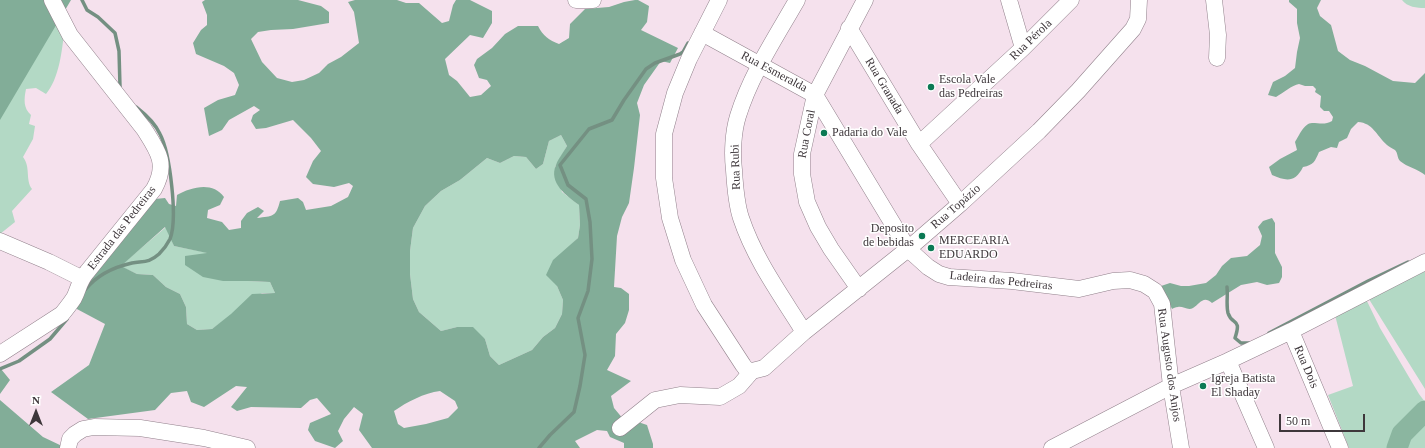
<!DOCTYPE html>
<html>
<head>
<meta charset="utf-8">
<style>
	body { margin:0 }
	#map { position:relative; width:1425px; height:448px; overflow:hidden; background:#f5e1ed; font-family:Georgia,serif }
	canvas { display:block }
	.north { position:absolute; left:16px; top:392px; width:40px; height:40px; -webkit-text-stroke:3px #fff; paint-order:stroke; rotate:0deg; font-size:11px; font-weight:700; line-height:16px; text-align:center; color:#3e373b }
	.north::after { content:''; display:block; margin:auto; width:14px; height:18px; background:#3e373b; clip-path:polygon(50% 0,100% 100%,50% 72%,0 100%) }
	.scale { position:absolute; left:1279px; top:414px; width:86px; height:18px; box-sizing:border-box; border:2px solid #3e373b; border-top:0; padding-left:5px; font-size:12px; line-height:14px; white-space:nowrap; color:#3e373b; -webkit-text-stroke:3px #fff; paint-order:stroke }
</style>
</head>
<body>
<div id="map">
<canvas width="1425" height="448"></canvas>
<div class="north">N</div>
<div class="scale">50 m</div>
</div>
<script>
const g = document.querySelector('canvas').getContext('2d');
g.lineJoin = 'round';
function paint(path, color) { g.fillStyle = color; g.fill(path, 'evenodd'); }
function strokePath(path, color, width, dash) { g.strokeStyle = color; g.lineWidth = width; g.lineCap = dash ? 'butt' : 'round'; g.setLineDash(dash || []); g.stroke(path); }
function drawText(font, color, halo, rows, align = 'center') {
  g.font = font + ' Georgia,serif'; g.lineWidth = 3; g.setLineDash([]); g.textBaseline = 'middle'; g.strokeStyle = halo; g.fillStyle = color; for (const [text, x, y, turn = 0] of rows) {
    g.save(); g.translate(x, y); g.rotate((+turn || 0) * Math.PI / 180); g.textAlign = isNaN(turn) ? turn : align; if (halo) g.strokeText(text, 0, 0); g.fillText(text, 0, 0); g.restore();
  }
}
paint(new Path2D(`
	M1402,0h23v8c-8,0 -18,-1 -23,-8z
	M52,15l12,18c-2,18 -5,46 -18,61l-10,-6 -10,1c-2,10 -3,19 5,26l-2,9 6,2 -2,13 -10,18c8,10 2,23 9,32l-20,22 3,11 -15,12v-202z
	M561,135l6,11 -12,21 7,25 17,13 1,20 -2,13 -6,6 -15,42 6,14 -1,14 -7,14 -12,9 -11,13 -33,15 -9,-9 -5,-17 -28,-12 -16,4 -22,-19 -6,-13 -3,-25v-23l3,-23 12,-22 16,-15 19,-11 27,-22 13,5 14,-7 12,1 10,12 7,-5 6,-23z
	M166,227l8,19 35,7 39,28 22,1 5,11h-13l-50,36 -15,1 -10,-6 -1,-17 -6,-13 -14,-7 -13,-12 -16,-1 -17,-8z
	M1425,268v121l-58,-93z
	M1365,297l15,31 39,66 6,8v46h-76l-21,-53 25,-9 -19,-75z`), '#b3d9c5');
paint(new Path2D(`
	M0,0h71l-71,120z
	M205,0h93l23,6 8,6v11l-36,6 -22,1 -13,2 -7,7 11,23 15,16 15,4 12,-2 15,-7 9,-9 13,-7 18,-14 -5,-31 -6,-10 7,-2h42l9,3h13l23,20 7,-2 4,-16 3,-5h14l22,11v12l-9,15 -13,-3 -25,24 4,16 8,6 13,16 11,-2 10,-9 -4,-6 -8,-2 -5,-13 3,-6 15,-11 13,-14 13,-8h20c5,10 11,14 21,18l10,-6 1,-14 15,-15 24,-2 15,-5 11,-2h3l11,6 -2,16 -6,8 37,18 -8,15 -9,-2 -17,24 -7,18 3,12 -6,53 -5,35 -7,14 -5,19 -3,51 7,1 8,6v16l-4,13 -9,11 -1,22 -8,14 24,11 -20,15 3,12 10,12 14,2 9,3 6,19v4h-29v-5l-14,-6 -3,-6 -10,-1 -22,11 5,7h-208l-13,-18 4,-16 -9,-7 -10,12 -6,12 5,10 -8,7 -20,-7 -7,-11 2,-7 21,-9 -14,-16 -7,2 -9,8 -50,-1 -14,4 -6,-4 16,-20 -11,-1 -32,21 -13,-5 -4,-11 -16,2 -16,17 -67,9 -37,-27 38,-27 16,-41 -30,-16 11,-28 69,-81 10,-1 4,6 7,2 1,-11c14,-8 36,-14 47,2l-4,8 -12,5 -1,8 15,4 7,8 12,-2v-7l6,-8 11,-6 6,4 -7,7c16,-2 19,-1 23,-17l18,-3 5,4 3,8 25,-4 17,-9 5,-11 -4,-3 -15,4 -21,-3 -7,-7 7,-16 8,-10 -10,-13 -18,-18 -27,8 -10,1 -5,-8 2,-6 7,-5 -6,-4 -25,14 -7,10 -13,6 -5,-28 14,-8 17,-5 4,-10 -5,-12 -10,-7 -28,-12 -3,-11 8,-13 6,-5v-10l-5,-13zM561,135l6,11c-4,7 -9,13 -11,19 -8,18 11,31 23,40l1,20 -2,13 -25,22 -7,15 11,11 6,14 -1,14 -7,14 -12,9 -11,13 -33,15 -9,-9 -5,-17 -12,-12h-16l-16,4 -22,-19 -6,-13 -3,-25v-23l3,-23 12,-22 16,-15 19,-11 27,-22 13,5 14,-7 12,1 10,12 7,-5 6,-23zM165,227l9,19 33,7 -22,3v9l18,12 20,4h25l22,1 5,11 -23,1 -21,20 -19,15 -15,1 -10,-6 -1,-17 -6,-13 -14,-7 -13,-12 -16,-1 -16,-8zM440,391l15,10 3,7 -10,10 -22,6 -22,4 -6,-4 -4,-13c13,-9 30,-18 46,-20z
	M1289,0h32l-4,8 3,8 11,9 7,26 12,9 15,6 28,15 22,2 10,-10v102c-7,-6 -18,-8 -25,-14 -3,-3 -2,-8 -5,-11 -3,-2 -6,-3 -8,-5 -11,-10 -14,-22 -29,-23l-7,7 -4,9 -8,4 -2,6 -6,-1 -12,5c-4,9 -5,13 -16,15 -8,16 -17,14 -31,8l-3,-8 11,-8 17,-9 -2,-8c4,-6 9,-19 17,-19 8,0 13,2 20,-2l1,-4 -4,-6h-5l-4,-4 1,-11 -6,-4 1,-3 -3,-3h-8l-6,-2c-7,1 -16,9 -23,13l-8,-2 5,-13 12,-6 10,-8 2,-16 3,-14 -3,-15v-14l-8,-7z
	M1272,218l3,5v30l7,14v10l-3,6 -12,2 -10,-3 -16,3 -29,18c-9,-8 -12,1 -19,5 -5,3 -10,-2 -15,-1 -3,0 -4,1 -6,2l-11,-23 9,-3 11,3h8l17,-3 10,-8 6,-9 9,-8 16,-2 13,-11 2,-9 -4,-9 5,-6z
	M0,369h1l9,11 -10,14z
	M0,400l43,37 19,9v2h-62z`), '#82ad98');
strokePath(new Path2D(`
	M82,0l5,10 11,7 17,16 4,18 1,36
	M1227,287c1,9 -1,18 1,26 4,13 14,4 7,25l6,5h8
	M85,290c11,-14 29,-23 47,-27 12,-2 17,0 27,-9 4,-4 9,-11 11,-15 8,-20 0,-86 -10,-105 -5,-11 -15,-20 -24,-27
	M1269,333l99,-52 40,-19
	M0,369l19,-8 31,-22 17,-20
	M539,448l11,-13 24,-23 6,-26 5,-31 -7,-37 10,-27 4,-32 -2,-37 -4,-23 -18,-14 -8,-20 29,-36 23,-9 12,-20 22,-31 9,-6 25,-9 3,-2 5,-9`), '#749082', 3.5);
strokePath(new Path2D(`
	M1397,448l5,-14 23,-23`), '#8bb6a0', 21);
const minor = new Path2D(`
	M576,0h17
	M719,0l-30,59 -14,34 -11,41v44l6,40 13,42 21,45 39,60 3,4 6,2 12,-3 40,-36 104,-83 52,-45 79,-73 39,-40 55,-62 5,-10 1,-19
	M797,0c-21,37 -46,74 -59,116 -5,16 -6,38 -4,54 1,16 2,33 7,48 14,42 40,77 63,114
	M1009,0l14,48
	M1214,0l4,35 -1,23
	M849,28l70,116 41,60
	M702,33l113,62 93,154 20,18 11,7 10,3 63,4 67,8 34,-8 17,-1 14,4 11,7 7,13 9,82 10,62
	M919,144l104,-96 48,-48
	M0,241l49,21 32,16
	M859,289l-28,-40 -13,-22 -11,-25 -5,-28v-20l13,-59 50,-95
	M1291,331l49,117
	M0,354l62,-40c4,-5 8,-10 12,-16 5,-10 5,-17 13,-26l67,-83c14,-25 4,-38 -10,-60l-74,-94 -18,-35
	M1228,361l38,87
	M620,428l35,-28 25,-5 40,2 19,-11 13,-15
	M68,448l2,-9 5,-5 8,-5 11,-2 46,1 64,10 43,10
	M1052,448l119,-62 57,-25 63,-30 134,-69`);
strokePath(minor, '#91808b', 17);
strokePath(minor, '#fff', 16);
for (const [x, y, r, color] of [
	[931,87,4,"#0b7954"],
	[824,133,4,"#0b7954"],
	[922,236,4,"#0b7954"],
	[931,248,4,"#0b7954"],
	[1203,386,4,"#0b7954"]
]) { const dot = new Path2D(); dot.arc(x, y, r, 0, 2 * Math.PI); g.fillStyle = color; g.fill(dot); strokePath(dot, '#fff', 1.5); }
drawText('12px', '#3e373b', '#fff', [
	["Rua Pérola",1031,40,-44],
	["Rua Esmeralda",774,72,28],
	["Rua Granada",884,86,59],
	["Rua Coral",807,134,-79],
	["Rua Rubi",736,167,-92],
	["Rua Topázio",956,207,-41],
	["Estrada das Pedreiras",122,228,-52],
	["Ladeira das Pedreiras",1001,281,6],
	["Rua Augusto dos Anjos",1169,365,82],
	["Rua Dois",1306,367,67]
]);
drawText('12px', '#3e373b', '#fff', [
	["Escola Vale",939,80],
	["das Pedreiras",939,94],
	["Padaria do Vale",832,133],
	["Deposito",914,229,"right"],
	["de bebidas",914,243,"right"],
	["MERCEARIA",939,241],
	["EDUARDO",939,255],
	["Igreja Batista",1211,379],
	["El Shaday",1211,393]
], 'left');
</script>
</body>
</html>
